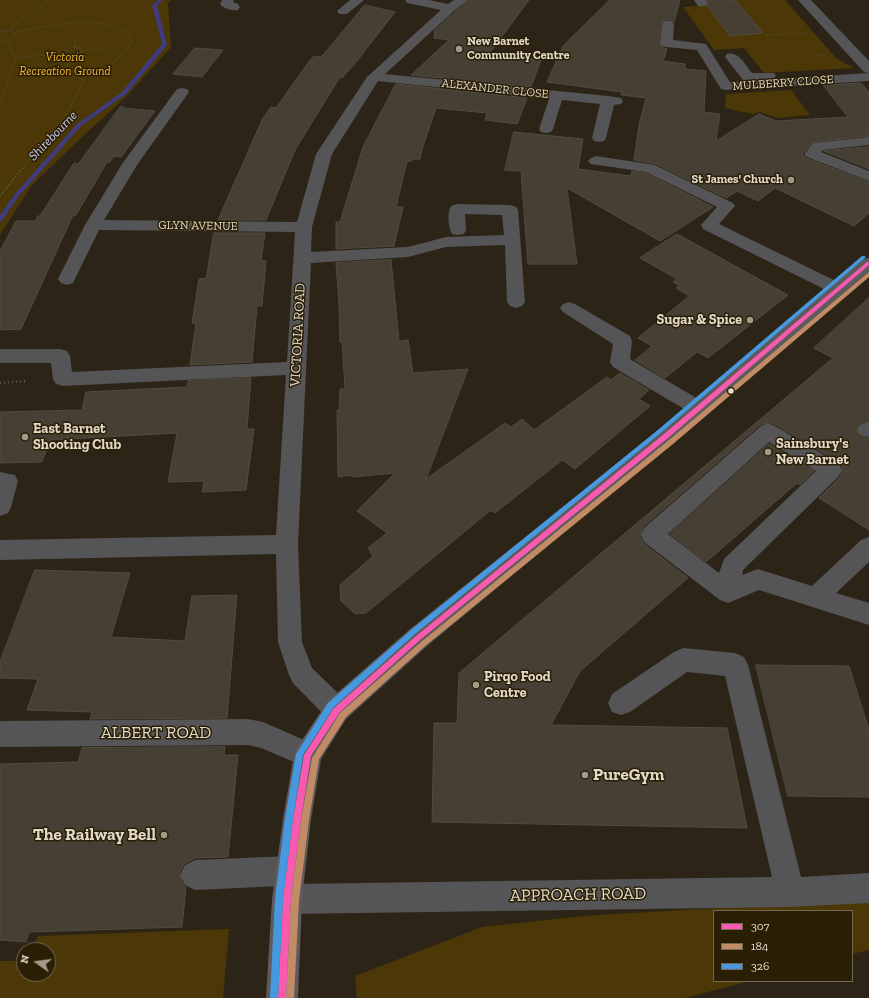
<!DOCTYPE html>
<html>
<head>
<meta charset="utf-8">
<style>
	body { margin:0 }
	#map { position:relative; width:869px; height:998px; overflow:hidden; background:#2c2416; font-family:"Zilla Slab",serif }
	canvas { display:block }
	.legend { position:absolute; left:713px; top:910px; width:140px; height:72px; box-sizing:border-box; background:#2a1e04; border:1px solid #736953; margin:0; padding:5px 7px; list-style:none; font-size:12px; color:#e1d9ca }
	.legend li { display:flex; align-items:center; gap:8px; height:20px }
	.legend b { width:20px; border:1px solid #736953 }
	.north { position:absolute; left:16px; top:942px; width:40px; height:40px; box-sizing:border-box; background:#2a1e04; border:1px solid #736953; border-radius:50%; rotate:284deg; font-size:11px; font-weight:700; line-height:16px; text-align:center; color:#e1d9ca }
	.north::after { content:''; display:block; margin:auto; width:14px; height:18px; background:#a29a8b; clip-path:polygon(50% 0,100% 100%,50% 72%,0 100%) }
</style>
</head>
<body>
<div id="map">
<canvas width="869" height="998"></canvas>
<ul class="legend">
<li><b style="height:5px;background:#f75aaf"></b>307</li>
<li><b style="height:5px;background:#c18c65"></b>184</li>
<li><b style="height:5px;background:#4699e1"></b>326</li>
</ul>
<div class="north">N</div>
</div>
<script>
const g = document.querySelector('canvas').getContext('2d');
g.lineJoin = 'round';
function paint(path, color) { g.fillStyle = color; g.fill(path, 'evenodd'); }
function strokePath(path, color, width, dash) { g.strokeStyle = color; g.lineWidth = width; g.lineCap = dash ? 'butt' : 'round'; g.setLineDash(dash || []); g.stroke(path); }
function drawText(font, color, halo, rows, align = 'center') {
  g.font = font + ' "Zilla Slab",serif'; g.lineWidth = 3; g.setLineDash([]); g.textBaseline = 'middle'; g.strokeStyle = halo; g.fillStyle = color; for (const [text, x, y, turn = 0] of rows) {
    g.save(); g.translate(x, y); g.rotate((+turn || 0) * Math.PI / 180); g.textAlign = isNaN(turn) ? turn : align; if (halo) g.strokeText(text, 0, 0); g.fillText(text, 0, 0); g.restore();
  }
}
paint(new Path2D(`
	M0,0h171l-3,4 3,43 -45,50 -44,40 -51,49 -31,49z
	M705,0h80l52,59 18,9 -91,5 -20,-25 -30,2 -31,-43 25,-2z
	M791,90l19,25 -32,3 -18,-6 -8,2 -27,-6 1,-14z
	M869,899v51l-17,4v-43h-138v70h36l-65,17h-328l-2,-22 127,-49 101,-11z
	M229,929l-6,69h-223v-37h24v13h24v-24h-17l7,-14z`), '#4c3706');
paint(new Path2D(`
	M158,0h5l-6,5 10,40 -41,49 -45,32 -63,71 -16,24 -2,1v-7l14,-20 63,-71 45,-32 40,-48 -10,-39z`), '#403b7f');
const building = new Path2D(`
	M469,0h60l-40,54 52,6 -10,27 -120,-12 38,-35 -15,-2 1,-8z
	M610,0h70l-6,22 -2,-2h-8l-3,4 -2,19 2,4 6,2 -4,12 22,3v5l21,2 -2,41 16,2 -4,27 43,-27 17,7 72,-4 -25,-32 38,-2 8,9v44l-56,6 -11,12 4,4 63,24v31l-15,13 -79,-38 -17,13 -21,-10 -11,7 -70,-34 -22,-4 5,-35 7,-27 -25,-3 1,-3 -75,-10 16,-36z
	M708,0h27l28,33 -33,3 -23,-30 2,-2z
	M365,5l30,7 -38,49 -15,17 -2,-1 -45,73 -29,70h-48l44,-100 9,-13 5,1 32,-45 6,-7 7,1z
	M195,48l28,2 -21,27 -29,-3z
	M396,84l131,14 -10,26 -32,-4 2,-7 -51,-5 -13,38 -3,13h-8v2h-5l-11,46h7l-9,39 -58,3v-27h4l23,-75z
	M121,106l3,2 31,3 -34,46 -7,-1 -4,6h-3l-31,53h-3l-52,114 -21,1v-79l16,-30h19l3,-5h2l34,-53 4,1z
	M514,132l69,7 -5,30 53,7 1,-5 14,2 67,34 -53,34 -93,-53 10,76h-49l-7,-93 -16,-1z
	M869,147v22l-45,-18z
	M214,233h51l-4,28h5l-4,45h-5l-5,56 -62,3 6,-42h-4l7,-44 7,-1z
	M677,234l111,61 -80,63 -11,-6 -32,26 -30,-18 17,-14 -14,-8 51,-42 -13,-8 3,-3 -6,-3 4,-3 -37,-21z
	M391,260l8,81 9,-1 5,33 55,-4 -42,110 79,-56 6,4 11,-8 12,11 73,-53 4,3 9,-7 29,17 -10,9 11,7 -75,63 -13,-9 -67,53 -4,-3 -125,103 -11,1 -14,-13 -1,-16 33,-29 -5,-8 19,-15 -30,-22 38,-38 -43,4v-2l-14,2 -1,-67h2l1,-21h5l-3,-47h-2l-1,-39 -3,-40z
	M869,298v122l-10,4 -3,5 4,7 9,2v92l-50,-32 21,-21 3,-8 -3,-6 -64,-38 -7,-3 -9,3 -117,102 -3,9 3,7 45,35 -108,93 -29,54 176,3 20,100 -315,-6 2,-99h23l2,-50 374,-315 -19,-10z
	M251,378l-4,51h7l-8,61 -44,2 2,-11 -36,1 9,-49 -127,7 -8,22 -42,1v-51l82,-2 4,-18 101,-5 1,-6z
	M769,444l45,27 -14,14 -3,-2 -91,79 -36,-28z
	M35,570l95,3 -19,64 74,4 7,-45 45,-1 -10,123 -137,1 2,-7 -65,-2 11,-31 -38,-1v-16z
	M756,665l93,1 20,64v67l-81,-1z
	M225,747l-1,8h14l-10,102 -33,1 -11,6 -5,10 5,12 2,1 -4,40 -153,5 -3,10 -26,-2v-176l78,-2 4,-14z`);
paint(building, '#463f34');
strokePath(building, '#524b40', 1);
strokePath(new Path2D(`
	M838,462l29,-32`), '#473f31', 22, [22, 11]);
strokePath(new Path2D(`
	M8,30l40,-30
	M0,31h12l3,3 -3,5 -12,3
	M14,33c26,-6 105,-24 118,8 -17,27 -33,35 -65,30l-1,-1 5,-13
	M765,35l42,-2
	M74,47l7,1 1,4 -11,5 -8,-3 2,-4z
	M74,47l4,-11
	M83,51l25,-3
	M814,56l12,-1
	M16,58l46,-5
	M0,105l16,-47 -10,-17
	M22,168l45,-55 17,-32 -13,-7`), '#5c5a58', 1.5, [0.5, 2]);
strokePath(new Path2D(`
	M0,196l23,-29`), '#5c5a58', 2, [1, 2.5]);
strokePath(new Path2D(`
	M0,383l27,-2`), '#5c5a58', 2.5, [1, 3]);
paint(new Path2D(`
	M222,0h12l-1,2 5,2 2,3 -2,3c-6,1 -14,-1 -18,-6z
	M350,0h14l-17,14h-8l-2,-3z
	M405,0h24l19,4 6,-4h14l-14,11 -69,63 223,22 13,2 2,3 -2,3 -7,1 -8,33 -2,3 -5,1 -5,-1 -2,-3 8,-34 -38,-4 -9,29 -2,3 -5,1 -5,-1 -2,-3 10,-30 -171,-18 -46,73 -20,73 -1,25 97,-5 38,-10 58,-2 -2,-20 -37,-1 1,16 -2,4 -6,1 -6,-1c-4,-7 -5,-22 -1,-28l6,-2 53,1 6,2 2,3 7,92 -3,4 -6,2 -6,-2 -3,-4 -2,-57 -59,2 -38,10 -97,6 -13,281 4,98 10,26 34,33 4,9 -4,9 -9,3 -9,-3 -35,-36 -4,-8 -11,-33 -2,-88 -276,6v-20l276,-5 10,-160 -223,11 -7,-2 -3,-5 -2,-16h-51v-14h60l7,2 3,5 2,16 215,-10 8,-130 -196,-2 -26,53 -6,2 -6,-2 -3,-4 27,-54 37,-61 55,-75 5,-1 5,1 2,3 -52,73 -33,55 193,2 19,-68 51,-77 74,-67 -34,-7z
	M694,0h12l2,3 -2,3h-8z
	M798,0h13l58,61v20l-143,9 -5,-1 -24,-39 -31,-3 -5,-1 -1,-3 2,-19 2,-3h8l2,3 -1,16 33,4 24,38 16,-1 -3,-1 -18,-23 2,-3c12,-3 18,11 25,19h22l2,3 -2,3 95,-6 -5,-1z
	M869,137v8l-46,5 -2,2 48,19v10l-62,-24 -3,-3 9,-11z
	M596,156l59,9 78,38 2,3 -16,18 125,61 3,4 -3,4 -6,2 -6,-2 -129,-64 -2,-4 16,-18 -71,-35 -55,-8 -3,-3 3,-3z
	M569,302l6,2 55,32 2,5 -2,18 75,44 3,5 -3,5 -7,2 -7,-2 -78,-46 -3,-5 3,-18 -50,-32 -3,-4 3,-4z
	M869,421v16l-9,-2 -3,-5 3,-5z
	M768,423l7,3 64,38 3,6 -3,6 -96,94 -1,5 16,-6 54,17 49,-46 8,-3v25l-33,31 33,10v22l-110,-35 -31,13 -8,-3 -76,-58 -3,-7 3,-7 117,-102zM769,442l47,29 -92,88 -5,14 -51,-39z
	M0,472l15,3 3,6 -7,26 -3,6 -8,3z
	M683,648l52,5 9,4 4,8 53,212 68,-4v30l-79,4 -503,7 -11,-4 -4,-11 4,-11 6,-2 -87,4 -10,-5 -5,-10 5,-10 10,-5 95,-4 10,5 5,10 -5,10 -6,3 478,-7 -47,-201 -38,-4 -57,40 -9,3 -9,-3 -4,-9 4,-9 62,-42z
	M248,719l15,3 55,24 4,9 -4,9 -10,4 -47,-20 -13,-3 -248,2v-26z`), '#555456');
paint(new Path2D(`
	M869,258v14l-196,170 -246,204 -81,73 -25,40 -10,60 -9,80 -4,99h-32l6,-99 11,-80 11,-64 4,-9 30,-45 81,-71 250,-200 204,-171z`), '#5d5b5c');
paint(new Path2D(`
	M867,262h2v3l-201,173 -248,202 -80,72 -29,44 -10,63 -10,80 -5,99h-8l5,-99 10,-80 11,-64 30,-47 82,-72 248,-202z`), '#f75aaf');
paint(new Path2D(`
	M869,272v5l-196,167 -248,202 -79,71 -27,42 -10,61 -10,80 -5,98h-8l5,-98 10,-80 11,-62 28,-45 81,-71 248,-202z`), '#c18c65');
paint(new Path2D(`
	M862,256h2l2,1 -203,174 -248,203 -81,73 -31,48 -10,63 -10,80 -5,100h-8l5,-100 10,-80 11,-64 32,-51 83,-73 248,-201z`), '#4699e1');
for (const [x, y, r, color] of [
	[459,49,4,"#a29a8b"],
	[791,180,4,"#a29a8b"],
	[750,320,4,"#a29a8b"],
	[731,391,3.5,"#e1d9ca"],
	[25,437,4,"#a29a8b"],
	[768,452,4,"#a29a8b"],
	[476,685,4,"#a29a8b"],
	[585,775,4,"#a29a8b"],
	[164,835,4,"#a29a8b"]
]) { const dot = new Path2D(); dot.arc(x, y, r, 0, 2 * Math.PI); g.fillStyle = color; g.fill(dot); strokePath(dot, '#2a1e04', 1.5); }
drawText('bold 12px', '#e1d9ca', '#2a1e04', [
	["New Barnet",467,42],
	["Community Centre",467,56],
	["St James' Church",783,180,"right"]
], 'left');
drawText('italic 12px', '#f4b93a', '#2a1e04', [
	["Victoria",65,58],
	["Recreation Ground",65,72]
]);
drawText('12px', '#e1d9ca', '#2a1e04', [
	["MULBERRY CLOSE",783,83,-4],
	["ALEXANDER CLOSE",495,89,6],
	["GLYN AVENUE",198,226,1]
]);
drawText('italic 13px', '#cbcef9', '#2a1e04', [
	["Shirebourne",53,136,-46]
]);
drawText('bold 14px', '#e1d9ca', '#2a1e04', [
	["Sugar & Spice",742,320,"right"],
	["East Barnet",33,429],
	["Shooting Club",33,445],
	["Sainsbury's",776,444],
	["New Barnet",776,460],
	["Pirqo Food",484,677],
	["Centre",484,693]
], 'left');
drawText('14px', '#e1d9ca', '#2a1e04', [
	["VICTORIA ROAD",298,335,-87]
]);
drawText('17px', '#e1d9ca', '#2a1e04', [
	["ALBERT ROAD",156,733],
	["APPROACH ROAD",578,895,-1]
]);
drawText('bold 17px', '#e1d9ca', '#2a1e04', [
	["PureGym",593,775],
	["The Railway Bell",156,835,"right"]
], 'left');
</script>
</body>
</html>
